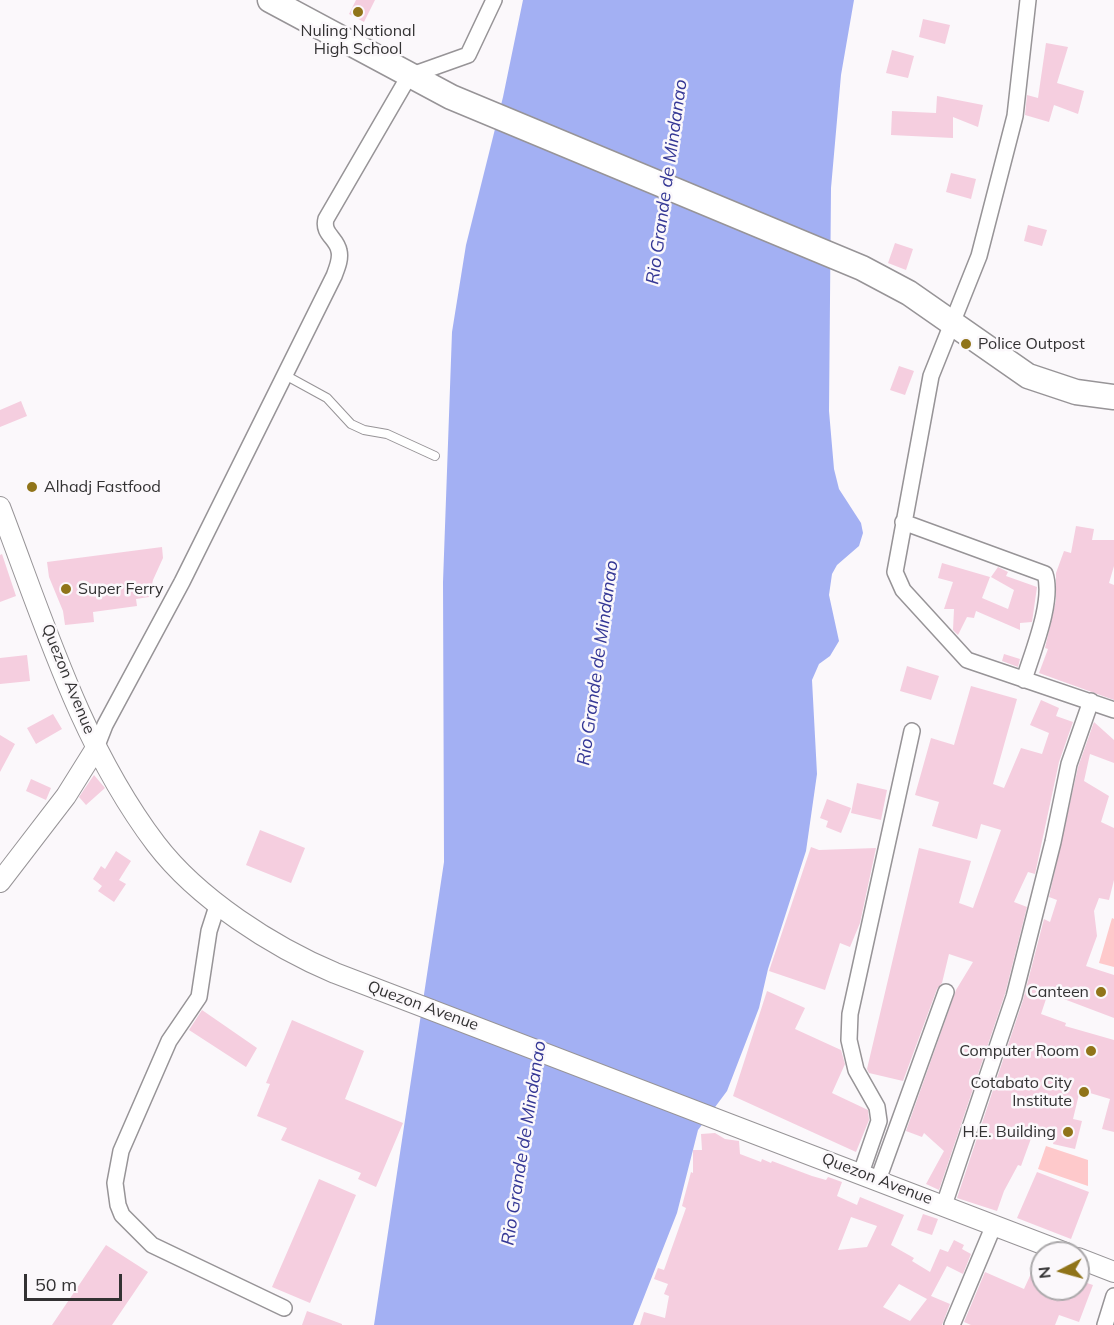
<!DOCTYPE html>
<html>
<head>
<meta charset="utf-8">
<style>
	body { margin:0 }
	#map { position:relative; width:1114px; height:1325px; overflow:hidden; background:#fbf8fb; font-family:Mulish,sans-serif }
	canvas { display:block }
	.north { position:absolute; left:1030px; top:1241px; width:60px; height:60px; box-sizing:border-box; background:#fbf8fb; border:2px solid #aba9ab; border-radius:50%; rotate:264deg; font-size:16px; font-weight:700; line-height:24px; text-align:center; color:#333233 }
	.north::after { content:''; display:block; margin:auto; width:21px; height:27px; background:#907419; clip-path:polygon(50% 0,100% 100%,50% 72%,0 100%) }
	.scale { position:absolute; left:24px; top:1274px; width:98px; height:27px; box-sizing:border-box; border:3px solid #333233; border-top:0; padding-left:8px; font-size:18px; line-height:21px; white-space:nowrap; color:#333233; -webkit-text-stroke:4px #fbf8fb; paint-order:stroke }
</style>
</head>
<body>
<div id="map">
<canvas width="1114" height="1325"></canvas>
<div class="north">N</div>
<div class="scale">50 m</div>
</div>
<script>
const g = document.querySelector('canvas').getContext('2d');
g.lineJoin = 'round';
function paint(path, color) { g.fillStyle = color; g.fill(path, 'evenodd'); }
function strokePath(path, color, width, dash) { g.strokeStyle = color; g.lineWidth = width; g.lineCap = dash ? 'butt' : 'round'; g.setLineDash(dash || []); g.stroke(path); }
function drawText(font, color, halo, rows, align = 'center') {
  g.font = font + ' Mulish,sans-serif'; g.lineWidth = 5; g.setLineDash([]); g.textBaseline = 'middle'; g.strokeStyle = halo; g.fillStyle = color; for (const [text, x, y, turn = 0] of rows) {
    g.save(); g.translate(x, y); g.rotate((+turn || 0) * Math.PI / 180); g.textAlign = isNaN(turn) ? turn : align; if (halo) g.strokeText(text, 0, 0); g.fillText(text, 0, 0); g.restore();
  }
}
paint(new Path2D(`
	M1112,918l2,1v48l-15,-4z
	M1046,1146l42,14v26l-50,-17z`), '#fec9cb');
paint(new Path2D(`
	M523,0h331l-13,75 -10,113 -2,223 5,58 5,20 22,34 2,10 -4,13 -22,19 -5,9 -3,21 10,46 -9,15 -11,8 -7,16 5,94 -11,77 -38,118 -9,39 -32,83 -29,39 -21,83 -44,112h-259l70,-463 -1,-280 9,-250 14,-87 37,-148z`), '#a3b0f3');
paint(new Path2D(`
	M356,0h19l-11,22 -15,-8z
	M923,19l27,6 -5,19 -26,-7z
	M1046,43l22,4 -11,36 27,8 -6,23 -24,-9 -5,17 -24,-7 2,-20 11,3z
	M892,50l22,6 -6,22 -22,-5z
	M937,96l46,9 -5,22 -25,-10v21l-62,-3 1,-24 44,2z
	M951,173l25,6 -5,20 -25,-7z
	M1028,225l19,5 -5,16 -18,-5z
	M895,243l18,6 -7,21 -18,-7z
	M899,366l15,5 -9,24 -15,-5z
	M21,401l6,15 -27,11v-17z
	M1076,526l18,3 -2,11h22v26l-5,17 5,2v115l-75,-27 9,-24 -3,-1 11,-48v-27l8,-22 7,2z
	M162,547l1,11 -10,22 -4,17 -13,2 1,7 -44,6 1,10 -29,3 -2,-14 -14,-34 -2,-15z
	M2,554l14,42 -16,6v-47z
	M942,563l48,14 -8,21 26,11 6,-19 -23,-13 7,-10 10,5 -2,4 31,11 -5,35 -12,1v7l-44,-19 -2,7 -7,-1 -9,18 -5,-5 1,-21h-10l9,-27 -15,-4z
	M1004,654l16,5 -2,8 -16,-6z
	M27,655l3,26 -30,3v-26z
	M907,666l32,10 -8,24 -31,-9z
	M971,686l46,13 -24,85 11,4 17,-40 21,6 7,-21 -19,-8 11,-25 18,8 -3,8 17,6 -14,40 -24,112 -7,-2 -14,30 13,5 -22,87 -66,196 -13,-6 18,-33 -20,-18 -2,4 -16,-6 50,-141 17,-28 -24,-8 -7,29 -5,6 -34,92 -34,-8 -2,-4 52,-221 52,13 -12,42 14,5 28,-78 -20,-6 -4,15 -45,-13 7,-24 -24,-7 16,-57 23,7z
	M53,714l9,15 -26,15 -9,-16z
	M1094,722l20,18v23l-24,-9 -6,27 25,15 -8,26 13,6v52l-5,20 -10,-2 -5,13 3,25 -11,30 28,9v43l-66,-25 -7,21 25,9 -1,3 49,14v92l-12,-3 8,-30 -30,-9 -7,29 9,2 -7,28 -22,-5 1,-5 -21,-6 -12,33 -3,-1 -14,26 -7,20 -40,-13 66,-198 21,-81 6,3 7,-22 -8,-3 29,-130z
	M0,735l15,9 -15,28z
	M94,775l11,13 -19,17 -7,-8z
	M31,779l20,9 -5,12 -20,-9z
	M857,783l30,7 -6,30 -30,-7z
	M827,799l24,9 -10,25 -15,-6 2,-6 -8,-3z
	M260,830l45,18 -14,35 -45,-18z
	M811,847l8,3 57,-2 -16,75 -10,24 -10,-4 -15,47 -56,-19z
	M116,851l15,10 -12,19 7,4 -12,18 -16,-11 4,-5 -9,-7 8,-13 4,3z
	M767,991l38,17 -10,21 46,21 4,14 -13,29 36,17 1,10 -13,32 -123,-56z
	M202,1010l55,38 -11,19 -57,-37z
	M292,1020l72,31 -19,48 58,24 -27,64 -18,-8 3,-6 -80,-33 6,-12 -30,-12 13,-32 -4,-1z
	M715,1133l10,6 14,2 1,13 21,8 1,-3 9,4 1,-2 40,15 14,4 2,-3 14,5 -5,14 20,9 3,-8 44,18 -13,30 23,13 -2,3 18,11 10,-23 8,3 6,-12 10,5 -2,4 9,5 -8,20 -16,-8 -16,30 19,8 -8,21h-302l4,-13 21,6 4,-22 -5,-2 4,-10 -14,-5 4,-11 6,2 22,-62 -4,-2 9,-34 2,1v-23h9l-1,-16zM851,1217l26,9 -10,21 -29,3zM899,1284l28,15 -17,22 -27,-14z
	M1037,1172l52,20 -18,47 -54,-21z
	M319,1179l37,16 -46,108 -38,-16z
	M923,1214l15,5 -6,16 -15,-5z
	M106,1245l42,27 -36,53h-60z
	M1034,1267l8,4v18h36v-9l15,5 -14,37 -20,-7 -4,10h-84l-7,-3 21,-50 39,17z
	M307,1311l35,13v1h-40z`), '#f5cedf');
const service = new Path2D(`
	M285,375l42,23 24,26 13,6 23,4 48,22`);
const minor = new Path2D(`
	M1028,0l-13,116 -36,140 -48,120 -36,196 8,18 64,70 147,50
	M903,522l142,52c9,27 -13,79 -21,106
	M96,748l9,-23 77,-143 152,-306c3,-8 7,-17 5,-25 -2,-13 -17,-17 -13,-32l83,-143 59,-21 26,-55
	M218,903l-9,28 -10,66 -30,44 -48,110 -6,32 3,22 4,10 30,30 132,63
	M861,1173l18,-52 -2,-14 -21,-37 -7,-30 1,-26 62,-283
	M878,1180l68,-188
	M944,1205l70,-208 39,-155 16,-78 22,-63
	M952,1325l42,-100
	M1105,1325l9,-29`);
const tertiary = new Path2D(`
	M0,507c44,115 81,238 156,337 42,55 117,103 179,129l731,280
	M0,882l66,-86 30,-48
	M1078,1258l36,14`);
const primary = new Path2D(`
	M270,0l181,97 411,171 47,25 119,83 48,16 38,5`);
strokePath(service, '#979497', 10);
strokePath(minor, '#979497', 18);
strokePath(tertiary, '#979497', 22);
strokePath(primary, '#979497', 27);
strokePath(service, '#fff', 8);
strokePath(minor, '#fff', 15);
strokePath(tertiary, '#fff', 20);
strokePath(primary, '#fff', 24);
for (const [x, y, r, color] of [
	[358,12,6,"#907419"],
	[966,344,6,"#907419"],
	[32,487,6,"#907419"],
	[66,589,6,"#907419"],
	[1101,992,6,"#907419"],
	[1091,1051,6,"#907419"],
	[1084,1092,6,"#907419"],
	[1068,1132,6,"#907419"]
]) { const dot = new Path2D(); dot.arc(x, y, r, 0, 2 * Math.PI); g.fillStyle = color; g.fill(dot); strokePath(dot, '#fbf8fb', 2); }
drawText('16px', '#333233', '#fbf8fb', [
	["Nuling National",358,31,"center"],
	["High School",358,49,"center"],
	["Police Outpost",978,344,"left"],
	["Alhadj Fastfood",44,487,"left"],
	["Super Ferry",78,589,"left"],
	["Canteen",1089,992],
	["Computer Room",1079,1051],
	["Cotabato City",1072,1083],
	["Institute",1072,1101],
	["H.E. Building",1056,1132]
], 'right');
drawText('16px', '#333233', '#fbf8fb', [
	["Quezon Avenue",68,679,68],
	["Quezon Avenue",423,1006,20],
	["Quezon Avenue",877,1179,21]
]);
drawText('italic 18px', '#343795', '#fbf8fb', [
	["Rio Grande de Mindanao",667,182,-82],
	["Rio Grande de Mindanao",598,663,-82],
	["Rio Grande de Mindanao",524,1143,-81]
]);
</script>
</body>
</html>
